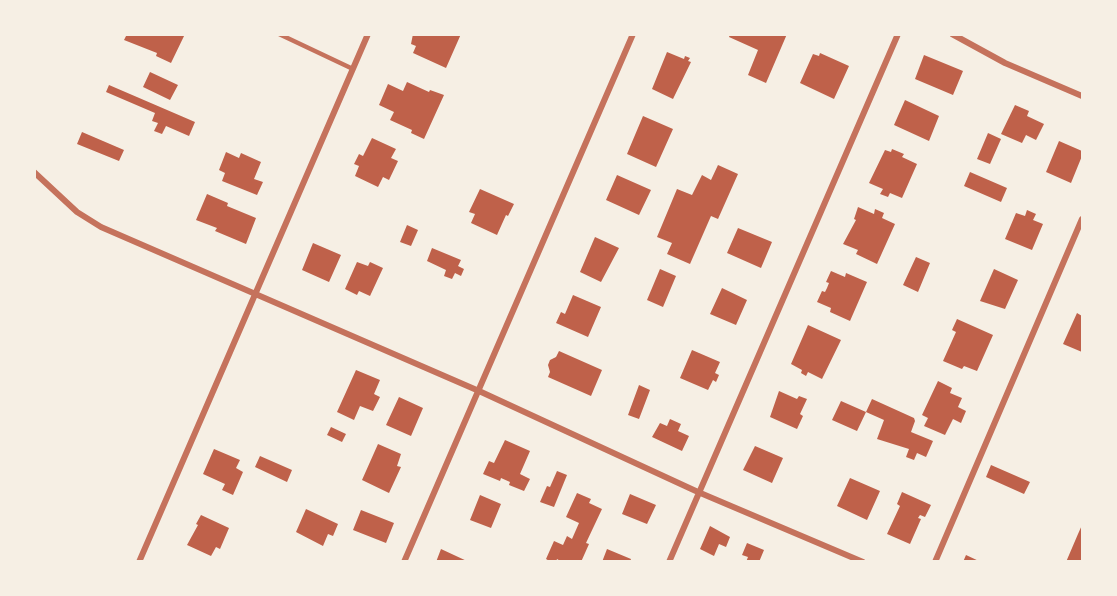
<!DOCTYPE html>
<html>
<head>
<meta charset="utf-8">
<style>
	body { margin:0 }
	#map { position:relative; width:1117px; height:596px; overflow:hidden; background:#f6efe4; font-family:Quicksand,sans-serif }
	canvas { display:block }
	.frame { position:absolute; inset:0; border:36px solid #f6efe4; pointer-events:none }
</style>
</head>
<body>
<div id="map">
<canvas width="1117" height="596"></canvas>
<div class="frame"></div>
</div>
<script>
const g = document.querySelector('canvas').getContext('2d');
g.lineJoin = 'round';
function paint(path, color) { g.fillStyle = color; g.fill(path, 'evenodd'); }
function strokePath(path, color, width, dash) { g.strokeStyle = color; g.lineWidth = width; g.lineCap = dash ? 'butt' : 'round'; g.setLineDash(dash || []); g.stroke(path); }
paint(new Path2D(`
	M127,34h58l-14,29 -15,-7 1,-3 -33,-13z
	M413,34h24l4,2 1,-2h19l-15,34 -33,-15 3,-7 -5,-2z
	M730,34h57l-21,49 -18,-8 10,-25 -29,-13z
	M667,52l17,7 1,-3 5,2 -2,3 3,1 -18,37 -21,-10z
	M820,53l29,13 -15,33 -34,-16 13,-29 6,2z
	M924,55l39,16 -10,24 -38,-16z
	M150,72l28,13 -8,15 -27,-13z
	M407,82l22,10 1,-2 14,5 -20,44 -13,-6 1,-3 -22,-10 4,-8 -15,-7 9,-21 15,7z
	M109,85l86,37 -6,14 -23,-10 -4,8 -8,-3 4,-8 -6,-2 3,-8 -49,-21z
	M905,100l34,16 -10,25 -35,-16z
	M1015,105l14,6 -2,5 17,8 -8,16 -10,-5 -4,8 -21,-9z
	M643,116l30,13 -17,38 -29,-13z
	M82,132l42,18 -5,11 -42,-17z
	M988,133l13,6 -11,25 -13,-5z
	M372,138l24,11 -5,9 7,3 -9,19 -6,-3 -5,10 -23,-11 4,-10 -5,-2 5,-10 4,2z
	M1059,141l23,10v5l-11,27 -25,-11z
	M892,149l12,5 -2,3 15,7 -15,34 -12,-5 -2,4 -8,-3 3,-5 -14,-6 16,-33 6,2z
	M226,152l13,6 2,-5 20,9 -7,17 9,3 -6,13 -35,-14 3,-8 -6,-3z
	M718,165l20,9 -20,45 -7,-3 -21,48 -23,-10 5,-11 -15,-6 20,-48 15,6 10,-20 9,5z
	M970,172l37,16 -6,14 -37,-16z
	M617,175l34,15 -12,25 -33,-15z
	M480,189l34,15 -6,12 -2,-1 -9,20 -26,-12 4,-9 -6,-2z
	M207,194l21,9 -1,3 29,12 -10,26 -31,-13 2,-3 -21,-8z
	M858,207l16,7 1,-5 9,4 -2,5 13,6 -18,40 -21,-10 2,-4 -15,-6 13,-24 -2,-1z
	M1027,210l9,4 -3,6 10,4 -11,26 -27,-11 11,-26 9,3z
	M407,225l11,5 -7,16 -11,-4z
	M738,228l34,14 -11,26 -34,-15z
	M595,237l24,11 -18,34 -21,-10z
	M313,243l28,12 -12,27 -27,-12z
	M432,248l29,12 -3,6 6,3 -3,7 -6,-3 -3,6 -8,-3 2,-6 -19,-9z
	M916,257l14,6 -12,29 -15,-7z
	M357,262l11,4 2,-4 13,6 -13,28 -11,-5 -2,4 -12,-6z
	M660,269l16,7 -13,31 -16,-7z
	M994,269l24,11 -13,29 -25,-8z
	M831,271l14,6 1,-4 21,9 -17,39 -20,-9 1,-4 -14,-6 5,-11 3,1 2,-4 2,-5 -3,-1z
	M722,288l25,12 -11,25 -26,-11z
	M573,295l28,12 -13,30 -32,-14 5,-11 4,2z
	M1077,313l5,3v36l-19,-8z
	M957,319l36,16 -16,36 -13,-5 -2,3 -19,-8 13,-29 -4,-2z
	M808,325l33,15 -19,39 -14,-7 -2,4 -5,-3 1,-3 -11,-6z
	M692,350l28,12 -5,11 4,2 -3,7 -3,-2 -5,10 -28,-12z
	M559,351l43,19 -11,26 -43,-19 2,-5 -2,-7 2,-5 6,-3z
	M356,370l24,10 -6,14 6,3 -7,14 -13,-5 -6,14 -17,-8z
	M938,381l14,7 -2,5 12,5 -4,9 8,4 -5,12 -8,-4 -8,16 -21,-9 4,-8 -6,-3z
	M639,385l11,5 -11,29 -11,-4z
	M779,391l18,8 2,-3 8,3 -7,15 3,2 -6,13 -27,-12z
	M399,397l24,11 -12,28 -25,-11z
	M872,399l42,19 1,3 -4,11 22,9 -7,16 -9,-4 -3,7 -8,-3 3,-8 -32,-10 7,-19 -18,-8z
	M841,401l25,11 -9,19 -25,-11z
	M670,419l11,5 -3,7 11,5 -7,15 -30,-14 8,-14 7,3z
	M331,427l15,7 -4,8 -15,-7z
	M505,440l25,11 -10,23 10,5 -6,12 -15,-6 1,-3 -9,-4 -1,3 -17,-7 6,-13 5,2z
	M378,444l23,10 -4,12 4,1 -12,26 -27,-13z
	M755,446l28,12 -11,25 -29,-13z
	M214,449l26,11 -4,8 7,4 -10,23 -11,-5 3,-6 -22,-10z
	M260,456l32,14 -5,12 -32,-15z
	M991,465l39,17 -6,12 -38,-17z
	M557,471l10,4 -13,32 -14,-5 7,-16 3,1z
	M850,478l30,13 -13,29 -30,-14z
	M902,492l29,13 -6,12 -5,-2 -2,3 3,1 -11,25 -23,-10 13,-28 -3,-2z
	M577,493l14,6 -2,4 13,6 -16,34 3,1 -8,18h-19l-5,-3 -1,3h-5l-5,-3 8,-18 9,4 4,-9 5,3 7,-16 -13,-6z
	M630,494l26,11 -9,19 -25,-10z
	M480,495l21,9 -10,24 -21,-8z
	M306,509l32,15 -5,12 -5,-2 -5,12 -27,-14z
	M361,510l33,13 -8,20 -33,-13z
	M201,515l28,13 -9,21 -4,-2 -5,9 -24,-11 11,-20 -2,-1z
	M1082,525v37h-16l12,-28z
	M710,526l20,11 -4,10 -7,-3 -5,12 -14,-7z
	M747,543l17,7 -5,12h-13l2,-5 -6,-2z
	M441,549l28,13h-33z
	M607,549l24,10 -1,3h-28z
	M966,555l15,7h-18z`), '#bf614a');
strokePath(new Path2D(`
	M279,34l74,35`), '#c5725c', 4.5);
strokePath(new Path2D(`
	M952,34l53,29 77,33
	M34,172l43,40 24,15 378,164 219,101 165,70
	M139,562l229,-528
	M404,562l229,-528
	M669,562l229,-528
	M935,562l147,-343`), '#c5725c', 6);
</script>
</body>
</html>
